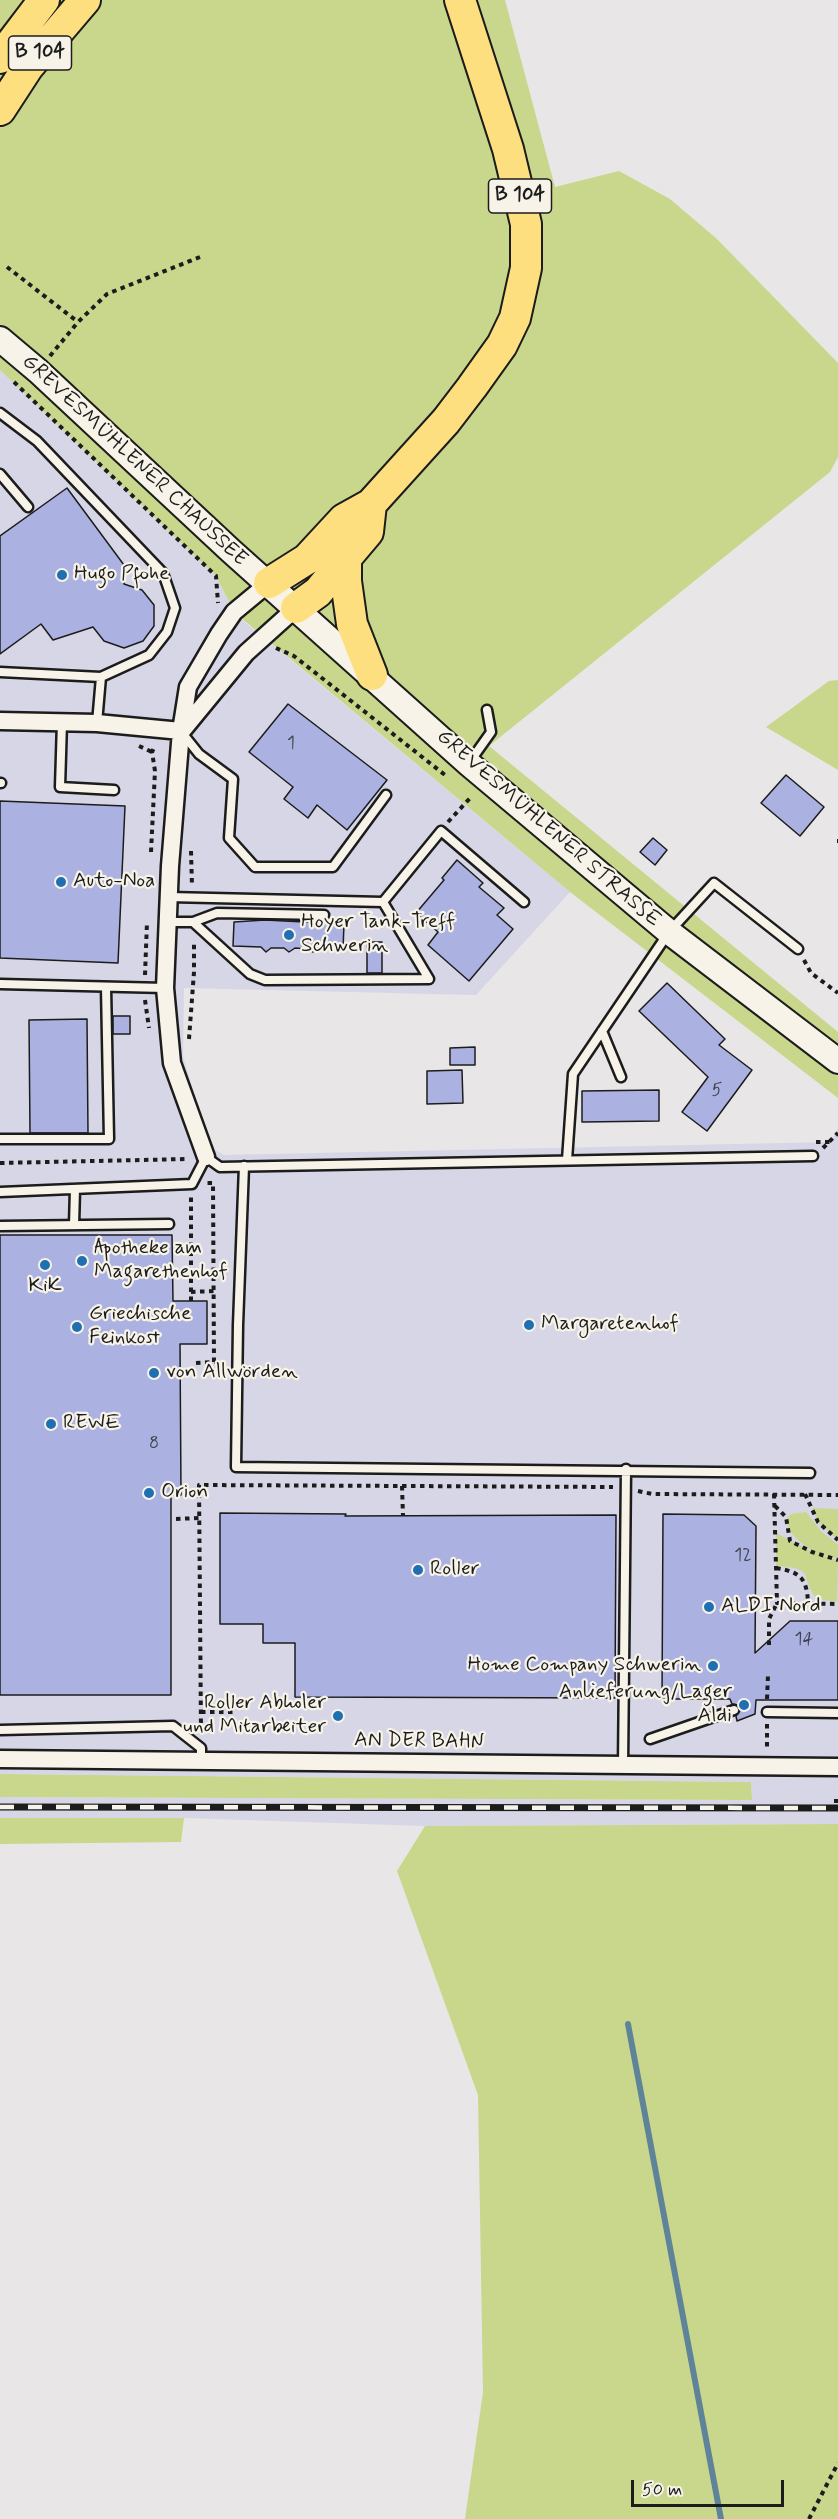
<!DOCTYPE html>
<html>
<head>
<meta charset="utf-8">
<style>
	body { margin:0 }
	#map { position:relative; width:838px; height:2519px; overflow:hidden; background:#e8e6e7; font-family:Mynerve,sans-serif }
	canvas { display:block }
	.scale { position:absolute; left:631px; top:2480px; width:153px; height:27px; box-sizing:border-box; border:3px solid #1c1c1c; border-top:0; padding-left:8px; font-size:18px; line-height:21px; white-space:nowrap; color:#1c1c1c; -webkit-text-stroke:4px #f7f3e8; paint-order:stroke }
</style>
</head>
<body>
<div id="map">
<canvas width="838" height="2519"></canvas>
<div class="scale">50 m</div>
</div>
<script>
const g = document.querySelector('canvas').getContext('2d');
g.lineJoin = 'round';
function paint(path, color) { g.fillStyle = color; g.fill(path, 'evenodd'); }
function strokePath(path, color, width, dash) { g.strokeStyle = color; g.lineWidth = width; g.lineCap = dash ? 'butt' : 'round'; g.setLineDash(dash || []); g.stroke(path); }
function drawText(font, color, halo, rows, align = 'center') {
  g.font = font + ' Mynerve,sans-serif'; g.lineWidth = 4.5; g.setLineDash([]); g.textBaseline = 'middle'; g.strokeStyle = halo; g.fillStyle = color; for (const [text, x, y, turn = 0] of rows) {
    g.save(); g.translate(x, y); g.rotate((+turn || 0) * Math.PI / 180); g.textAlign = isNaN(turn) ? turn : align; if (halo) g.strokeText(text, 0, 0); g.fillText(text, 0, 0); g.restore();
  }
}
paint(new Path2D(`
	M0,370l216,206 18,37 336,279 -94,103 -292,-7 -1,68 27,91 14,8 606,-13 8,-14v696l-413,2 -241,-8h-184v-21l752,3 -1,-18 -751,-8z`), '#d6d6e6');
paint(new Path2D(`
	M0,0h505l50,187 64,-16 51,28 47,40 121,124v94l-8,15 -341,274 349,286v66l-268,-206 -336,-280 -18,-36 -216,-206z
	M838,680v90l-72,-43 63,-46z
	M812,1508l26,1v31l-20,-18z
	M806,1512l15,19 17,14v13l-21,-4 21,6 -1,42 -20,-3c-19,-24 1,-30 -41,-33v-33l39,20c-11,-9 -30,-19 -28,-35l4,-4z
	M0,1774l751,8 1,18 -752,-3z
	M0,1818h184l-3,24 -181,2z
	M838,1824v695h-373l18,-127 -5,-297 -81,-224 28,-45z`), '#c8d78b');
strokePath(new Path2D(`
	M628,2024l93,495`), '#5f8499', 6);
const building = new Path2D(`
	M67,488l57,77v19l18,6 12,15v21l-11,15 -19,7 -20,-7 -11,-14 -40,13 -12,-16 -41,30v-118z
	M288,704l99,76 -40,50 -30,-25 -9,13 -24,-19 9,-12 -44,-35z
	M786,775l38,32 -24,29 -39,-33z
	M0,801l125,5 -7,157 -118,-5z
	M653,838l14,12 -12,15 -15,-13z
	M457,860l26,23 -4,4 25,21 -7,7 16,14 -44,52 -41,-36 10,-13 -22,-19 28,-33 -2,-2z
	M265,920l79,4 -1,25 -25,-1 -5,4 -5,-3 -13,-1 -6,4 -5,-4h-13l-5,4 -5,-5 -28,-1 1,-24z
	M367,942h15v31h-15z
	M667,983l58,56 -6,6 33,25 -45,61 -25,-19 26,-35 -69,-66z
	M113,1016h17v18h-17z
	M87,1019l1,114h-58l-1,-113z
	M475,1047v18h-25v-17z
	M462,1070l1,33 -36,1v-33z
	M659,1090v31l-77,1v-31z
	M0,1235h172l1,66h34v43h-27l1,151h-10v200h-171z
	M220,1513l126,1 -1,2 271,-1 -1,183 -320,-1v-54h-32v-19h-43z
	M663,1514l81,1 12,11 -1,127 35,-32h48v79h-82l-1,14 -18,7 -1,-5 4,-8 -2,-3 -6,-1 -2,-5h-68z`);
paint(building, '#abb2e2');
strokePath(building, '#1c1c1c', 1.5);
const lane = new Path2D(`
	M0,413l37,28 126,132 12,35 -8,24 -18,23 -48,22 -101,-5
	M0,474l28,33
	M62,722l-2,65 54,3
	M97,723l4,-46
	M183,734l16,20 34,25 -4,59 26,29h78l53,-72
	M469,763l22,-31 -4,-22
	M0,783h1
	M169,897l214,5 58,-71 83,71
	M168,922h25l57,52 15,6 164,-1 -46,-77
	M193,922l24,-9 107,2
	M0,984l165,4
	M602,1031l19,46
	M0,1139h109l-3,-152
	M567,1160l6,-86 96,-142 45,-49 84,66
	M244,1166l-6,159 -2,142 574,6
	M0,1192l192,-8 14,-27 14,10 593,-11
	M74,1225l1,-36
	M0,1226l169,-2
	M767,1712l71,1
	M0,1730l173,-4 28,22v14
	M650,1739l84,-29
	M623,1766l3,-297`);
const street = new Path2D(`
	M0,721l97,2 84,8
	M182,731l64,-78 50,-45
	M206,1157l-34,-94 -7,-75 5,-122 11,-135 7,-44 31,-53 15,-22 35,-29
	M0,1759l838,8`);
const secondary = new Path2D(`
	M0,339l38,32 193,180 238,213 200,168 169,129`);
const highway = new Path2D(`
	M0,58l44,-58
	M0,110l28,-43 57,-67
	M371,504l-3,28 -22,26v23l6,43 20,51
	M269,583l38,-24 37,-40 27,-15 75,-83 26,-34 30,-42 13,-27 11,-50v-44l-18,-75 -48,-149
	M296,608l22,-16 28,-34`);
strokePath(lane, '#1c1c1c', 13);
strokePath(street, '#1c1c1c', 21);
strokePath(secondary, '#1c1c1c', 28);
strokePath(highway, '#1c1c1c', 34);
strokePath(new Path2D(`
	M7,267l71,55
	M50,356l28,-34 29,-28 93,-37
	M14,382l202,194 2,27
	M276,648l18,8 151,119
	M139,746l13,6
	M448,822l24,-26
	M837,841h1
	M191,851l1,35
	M151,852l4,-81 -3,-19 3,-6
	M804,960l7,13 27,20
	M145,975l2,-53
	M145,1000l4,28
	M189,1039l5,-67v-31
	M816,1142h15
	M823,1148l15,-15
	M0,1163l188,-4
	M191,1292l23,-1
	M191,1301v-104
	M196,1363l18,-1 -1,-179h-6
	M402,1486l1,30
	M638,1491l14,3 186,1
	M774,1494l3,109 61,1
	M805,1494l13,28 20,18
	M775,1506l11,11 4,24 22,11 26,8
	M176,1519l23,-1
	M776,1568c24,4 31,10 32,35
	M769,1645v-26l8,-16
	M767,1699l1,-24
	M201,1712h34
	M767,1724v26
	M201,1732l-2,-247 414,2
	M834,1801h4
	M809,2519l29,-56`), '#1c1c1c', 4, [4.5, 4.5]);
strokePath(lane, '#f7f3e8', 8);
strokePath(street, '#f7f3e8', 16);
strokePath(secondary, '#f7f3e8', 24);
strokePath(highway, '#fedf80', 30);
const rail = new Path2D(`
	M0,1807l838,1`);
strokePath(rail, '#1c1c1c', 7);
strokePath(rail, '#f7f3e8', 4.5, [14]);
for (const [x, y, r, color] of [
	[62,575,6,"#1f6fb2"],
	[61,882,6,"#1f6fb2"],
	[289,935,6,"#1f6fb2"],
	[82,1261,6,"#1f6fb2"],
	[45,1265,6,"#1f6fb2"],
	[529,1325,6,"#1f6fb2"],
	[77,1327,6,"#1f6fb2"],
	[154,1373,6,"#1f6fb2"],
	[51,1424,6,"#1f6fb2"],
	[149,1493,6,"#1f6fb2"],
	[418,1570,6,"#1f6fb2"],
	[709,1607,6,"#1f6fb2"],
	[713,1666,6,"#1f6fb2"],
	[744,1705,6,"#1f6fb2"],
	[338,1716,6,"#1f6fb2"]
]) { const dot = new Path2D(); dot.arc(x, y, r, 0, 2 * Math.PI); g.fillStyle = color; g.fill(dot); strokePath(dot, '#f7f3e8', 2); }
drawText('18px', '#40424e', null, [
	["1",291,744],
	["5",717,1091],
	["8",154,1444],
	["12",743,1556],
	["14",804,1640]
]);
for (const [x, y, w] of [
	[40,53,63],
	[520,196,63]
]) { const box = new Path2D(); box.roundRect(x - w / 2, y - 17, w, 34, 4.5); g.fillStyle = '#f7f3e8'; g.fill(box); strokePath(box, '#1c1c1c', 1.5); }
drawText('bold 20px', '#1c1c1c', null, [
	["B 104",40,53],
	["B 104",520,196]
]);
drawText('21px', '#1c1c1c', '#f7f3e8', [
	["GREVESMÜHLENER CHAUSSEE",134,461,43],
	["GREVESMÜHLENER STRASSE",548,829,41],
	["AN DER BAHN",419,1742,1]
]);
drawText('21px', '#1c1c1c', '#f7f3e8', [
	["Hugo Pfohe",74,575],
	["Auto-Noa",73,882],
	["Hoyer Tank-Treff",301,923],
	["Schwerin",301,947],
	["Apotheke am",94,1249],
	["Magarethenhof",94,1273],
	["KiK",45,1287,"center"],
	["Griechische",89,1315],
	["Feinkost",89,1339],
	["Margaretenhof",541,1325],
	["von Allwörden",166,1373],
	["REWE",63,1424],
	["Orion",161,1493],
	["Roller",430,1570],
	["ALDI Nord",721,1607],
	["Home Company Schwerin",701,1666,"right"],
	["Anlieferung/Lager",732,1693,"right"],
	["Aldi",732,1717,"right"],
	["Roller Abholer",326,1704,"right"],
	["und Mitarbeiter",326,1728,"right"]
], 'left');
</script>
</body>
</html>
